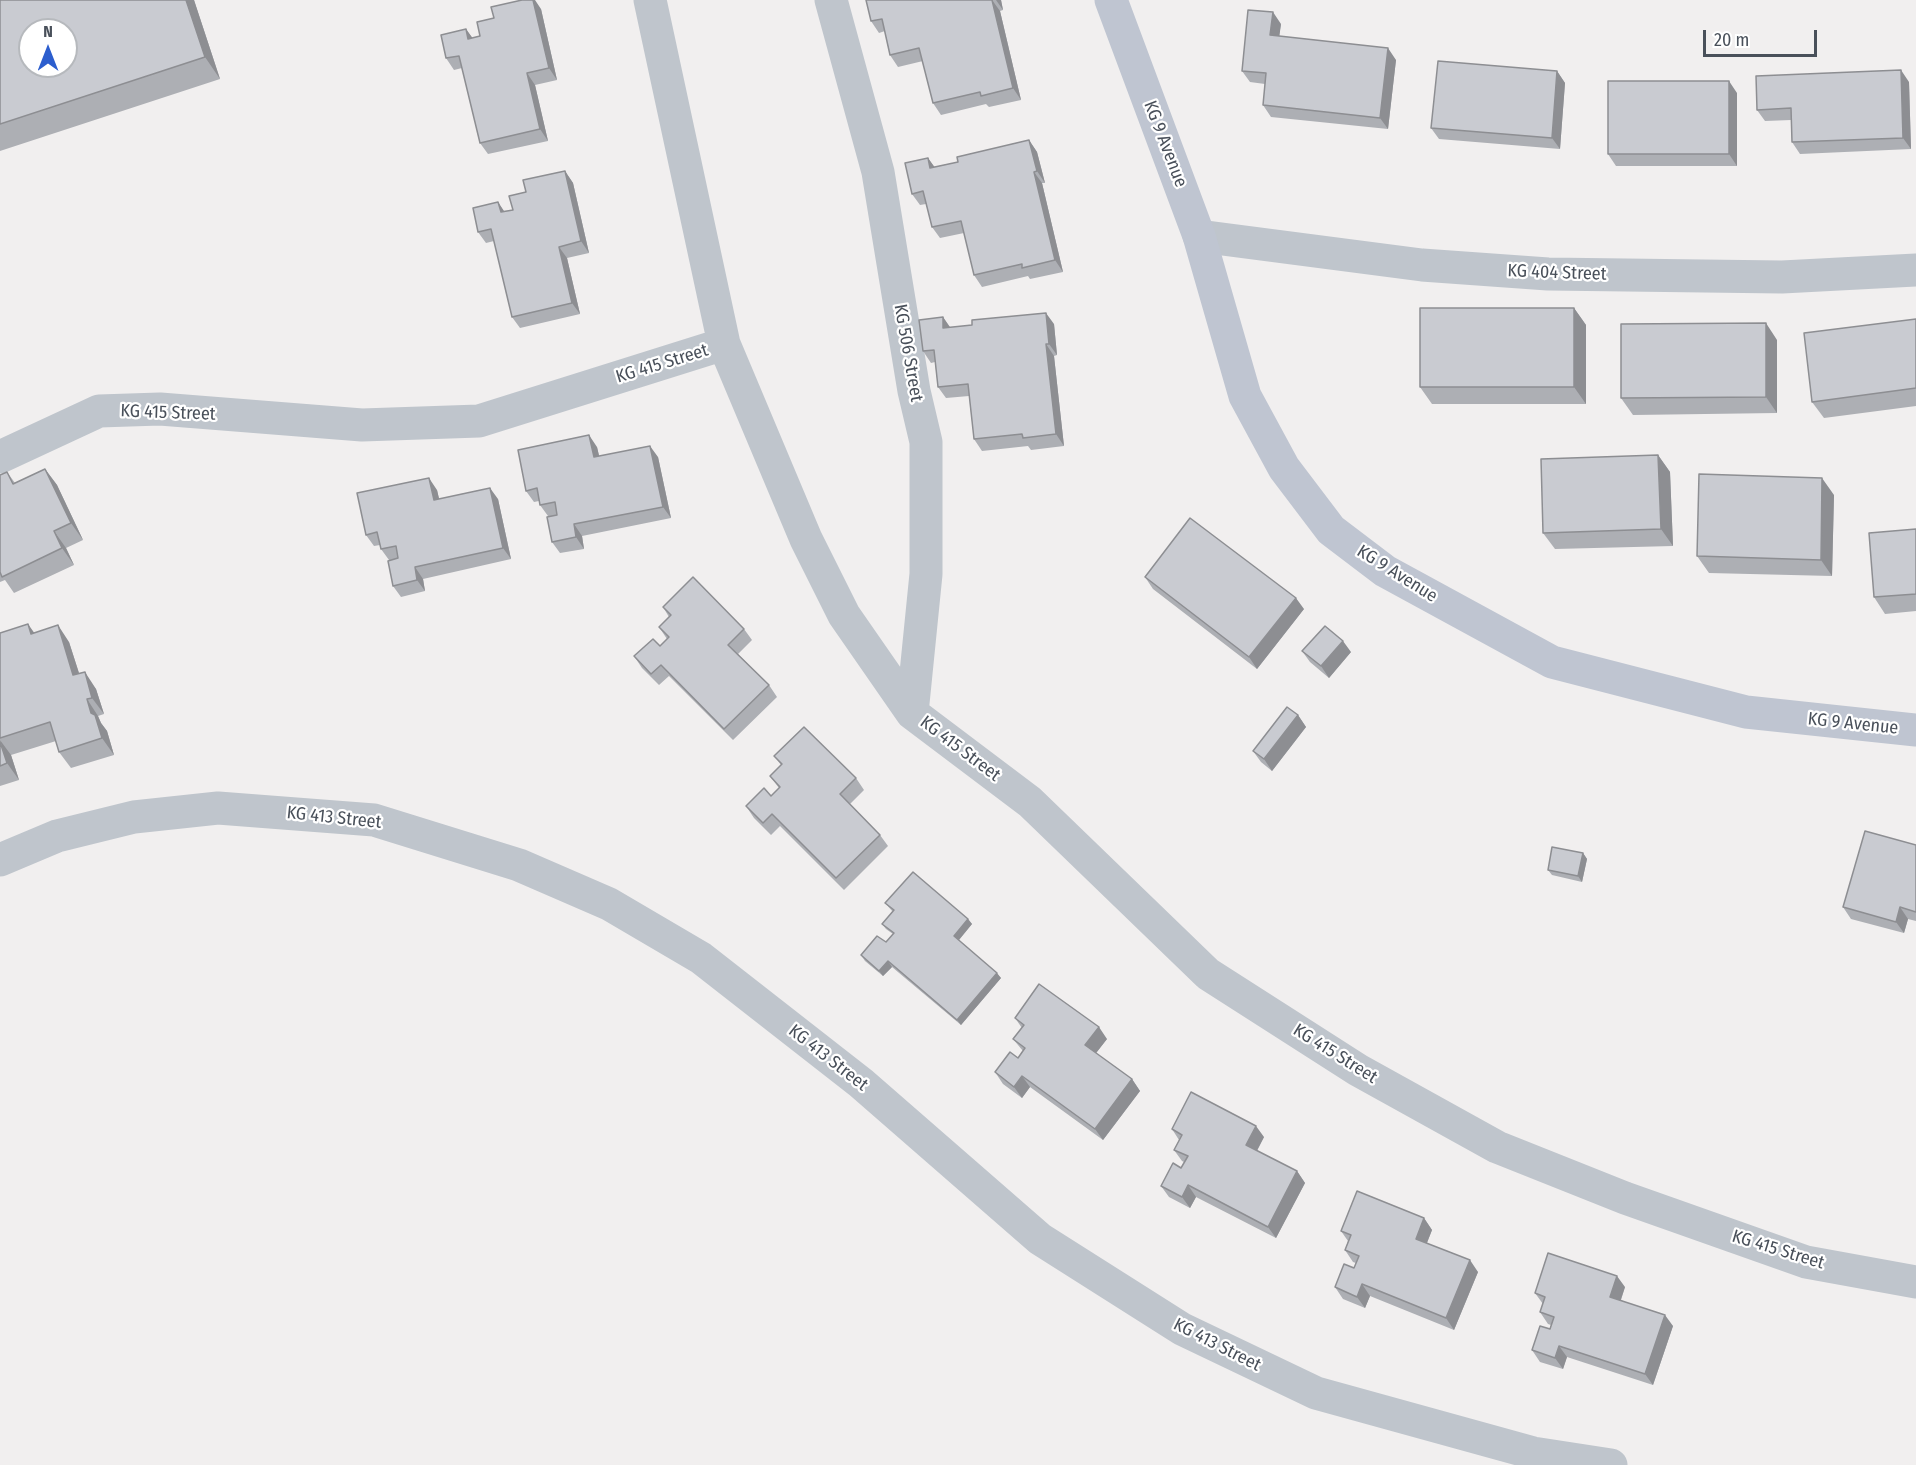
<!DOCTYPE html>
<html>
<head>
<meta charset="utf-8">
<style>
	body { margin:0 }
	#map { position:relative; width:1916px; height:1465px; overflow:hidden; background:#f1efef; font-family:"Fira Sans Condensed",sans-serif }
	canvas { display:block }
	.north { position:absolute; left:18px; top:18px; width:60px; height:60px; box-sizing:border-box; background:#fff; border:2px solid #b6b9bd; border-radius:50%; rotate:0deg; font-size:16px; font-weight:700; line-height:24px; text-align:center; color:#49505a }
	.north::after { content:''; display:block; margin:auto; width:21px; height:27px; background:#2c5ece; clip-path:polygon(50% 0,100% 100%,50% 72%,0 100%) }
	.scale { position:absolute; left:1703px; top:30px; width:114px; height:27px; box-sizing:border-box; border:3px solid #49505a; border-top:0; padding-left:8px; font-size:18px; line-height:21px; white-space:nowrap; color:#49505a; -webkit-text-stroke:4px #fff; paint-order:stroke }
</style>
</head>
<body>
<div id="map">
<canvas width="1916" height="1465"></canvas>
<div class="north">N</div>
<div class="scale">20 m</div>
</div>
<script>
const g = document.querySelector('canvas').getContext('2d');
g.lineJoin = 'round';
function strokePath(path, color, width, dash) { g.strokeStyle = color; g.lineWidth = width; g.lineCap = dash ? 'butt' : 'round'; g.setLineDash(dash || []); g.stroke(path); }
function paint(path, color) { g.fillStyle = color; g.fill(path, 'evenodd'); }
function drawText(font, color, halo, rows, align = 'center') {
  g.font = font + ' "Fira Sans Condensed",sans-serif'; g.lineWidth = 4.5; g.setLineDash([]); g.textBaseline = 'middle'; g.strokeStyle = halo; g.fillStyle = color; for (const [text, x, y, turn = 0] of rows) {
    g.save(); g.translate(x, y); g.rotate((+turn || 0) * Math.PI / 180); g.textAlign = isNaN(turn) ? turn : align; if (halo) g.strokeText(text, 0, 0); g.fillText(text, 0, 0); g.restore();
  }
}
strokePath(new Path2D(`
	M650,0l74,344
	M831,0l47,172 36,219 12,51v132l-14,139
	M1199,236l223,29 126,9 234,3 134,-7
	M0,457l99,-46 61,-2 202,16 117,-4 245,-77 82,195 38,76 68,98 118,89 178,172 150,96 139,77 128,51 181,64 110,20
	M0,860l57,-24 77,-19 84,-9 156,12 145,45 90,39 92,54 160,125 179,156 142,90 134,64 217,60 78,12`), '#bfc5cc', 33);
strokePath(new Path2D(`
	M1111,0l88,236 46,160 39,72 47,62 54,41 167,91 194,50 170,18`), '#bfc5d1', 33);
paint(new Path2D(`
	M0,0h194l26,79 -220,72z
	M866,0h135l2,10 -3,1 21,89 -32,7 -3,-3 -45,11 -8,-12 -10,-42 -25,6 -8,-12 -5,-24 -6,2 -8,-12z
	M541,9l16,71 -22,5 13,56 -60,13 -8,-11 -18,-75 -8,2 -8,-12 20,-29 6,9 8,-2z
	M1281,24l-2,12 117,24 -8,69 -117,-12 -8,-12 2,-21 -15,-2 -8,-11z
	M1557,71l8,12 -5,66 -121,-10 -8,-11z
	M1909,82l2,67 -111,5 -8,-12 -1,-22 -26,1 -8,-11z
	M1737,93v73h-121l-8,-12z
	M1029,140l8,12 8,31h-3l21,89 -33,7 -2,-3 -46,11 -8,-12 -10,-42 -24,5 -8,-11 -6,-23 -6,1 -8,-11 16,-36 6,9 24,-5z
	M565,171l8,12 16,70 -22,5 13,56 -60,14 -8,-11 -18,-76 -8,2 -8,-11 20,-30 6,10 9,-2 13,-18z
	M1574,308l12,17v79h-154l-12,-17z
	M943,317l7,10 104,-3 3,31 -3,1 10,90 -33,4 -3,-4 -46,5 -8,-12 -5,-43 -23,2 -8,-11 -3,-25 -4,1 -8,-12z
	M1916,319v87l-92,12 -12,-16z
	M1777,340v73l-144,2 -12,-17z
	M597,447l2,9 59,1 13,61 -89,18 2,13 -24,4 -8,-11 -4,-26 -8,-11 -1,-4 -5,1 -8,-11z
	M1658,455l12,17 3,74 -118,3 -12,-16z
	M45,469l12,16 26,55 -17,8 8,17 -60,28 -9,-13 -5,2v-107l7,-3 8,11z
	M437,490l2,9h59l13,60 -88,20 2,12 -24,6 -8,-11 -4,-26 -8,-11 -1,-4 -6,1 -8,-11z
	M1834,495l-2,81 -123,-3 -12,-17z
	M1916,529v82l-31,3 -11,-17z
	M1145,577l159,32 -47,60 -104,-80z
	M663,607l81,22 8,11 -14,14 31,31 8,12 -44,43 -64,-64 -10,9 -17,-17 -8,-12 26,-10 7,-7 -8,-12 10,-10z
	M0,633h34l35,9 10,31 17,16 8,25 -6,2 3,7 6,8 7,24 -43,13 -12,-16 -3,-11 -45,14 8,25 -19,6z
	M1302,651l49,1 -22,26 -19,-16z
	M1298,715l8,12 -34,44 -11,-9 -8,-11z
	M774,756l82,22 8,12 -14,14 30,31 8,11 -44,44 -64,-64 -9,9 -17,-17 -8,-12 25,-10 8,-8 -9,-12 11,-11z
	M1916,845v76l-8,-2 -4,14 -53,-14 -8,-12z
	M1583,853l4,6 -5,23 -30,-7 -4,-5z
	M885,903l83,16 4,5 -13,16 42,38 -40,47 -69,-58 -9,9 -18,-15 -4,-6 25,-13 7,-8 -7,-5 -4,-5 11,-12z
	M1015,1018l92,21 -11,14 36,26 8,12 -37,49 -73,-53 -8,11 -19,-14 -8,-12 23,-14 5,-7 -10,-12 9,-11z
	M1172,1129l92,8 -7,14 40,20 8,12 -29,55 -80,-41 -6,11 -21,-11 -8,-11 20,-18 3,-6 -2,-1 -8,-11 5,-10z
	M1424,1218l8,12 -5,13 51,29 -24,58 -84,-34 -5,12 -22,-9 -8,-12 19,-19 2,-5 -3,-1 -8,-12 3,-9 -7,-10z
	M1625,1287l-4,13 52,26 -20,59 -86,-28 -4,12 -23,-7 -8,-12 18,-21 1,-4 -3,-1 -8,-12 3,-8 -8,-11z`), '#adafb4');
paint(new Path2D(`
	M186,0h8l26,79 -15,-22z
	M533,0h2l6,9 16,71 -8,-12z
	M992,0l8,11 21,89 -8,-12z
	M996,0h5l2,10z
	M1273,12l8,12 -3,22 -8,-11z
	M466,29l8,11 -6,-1z
	M1388,48l8,12 -8,69 -8,-11z
	M1901,70l8,12 2,67 -8,-11z
	M1557,71l8,12 -5,66 -8,-11z
	M527,73l8,12 13,56 -8,-12z
	M1729,81l8,12v73l-8,-12z
	M1029,140l8,12 8,31 -8,-12z
	M928,158l8,11 -6,-1z
	M565,171l8,12 16,70 -8,-12z
	M1034,172l8,11 21,89 -8,-12z
	M498,202l8,12 -5,-2z
	M559,247l8,11 13,56 -8,-11z
	M1574,308l12,17v79l-12,-17z
	M1046,313l8,11 3,31 -8,-11z
	M943,317l8,12 -8,-1z
	M1766,323l11,17v73l-11,-16z
	M1046,344l8,12 10,90 -8,-12z
	M589,435l8,12 5,21 -8,-11z
	M650,446l8,11 13,61 -8,-11z
	M1658,455l12,17 3,74 -12,-17z
	M45,469l12,16 26,55 -12,-17z
	M429,478l8,12 5,21 -8,-11z
	M1822,478l12,17 -2,81 -11,-16z
	M490,488l8,11 13,60 -8,-11z
	M574,524l8,12 2,13 -8,-12z
	M54,531l12,17 8,17 -12,-17z
	M415,567l8,12 2,12 -8,-11z
	M1296,598l8,11 -47,60 -8,-12z
	M28,624l12,17 -9,-7z
	M58,625l11,17 16,50 -12,-17z
	M1343,641l8,11 -22,26 -8,-12z
	M85,672l11,17 8,25 -12,-16z
	M87,699l11,17 3,7 6,8 7,24 -12,-17 -11,-25z
	M1298,715l8,12 -34,44 -8,-12z
	M0,740l11,15 8,25 -12,-17z
	M1583,853l4,6 -5,23 -4,-6z
	M1900,907l8,12 -4,14 -8,-11z
	M968,919l4,5 -14,17 -4,-5z
	M888,961l4,6 -9,9 -4,-5z
	M997,973l4,5 -40,47 -4,-5z
	M1099,1027l8,12 -14,18 -8,-12z
	M1022,1076l8,11 -8,11 -8,-11z
	M1132,1079l8,12 -37,49 -8,-11z
	M1256,1126l8,11 -10,19 -8,-11z
	M1297,1171l8,12 -29,55 -8,-11z
	M1188,1185l8,12 -6,11 -8,-11z
	M1424,1218l8,12 -8,20 -8,-11z
	M1470,1260l8,12 -24,58 -8,-12z
	M1617,1276l8,11 -7,21 -8,-11z
	M1362,1284l8,12 -5,12 -8,-11z
	M1665,1315l8,11 -20,59 -8,-11z
	M1559,1346l8,11 -4,12 -8,-11z`), '#8d8e92');
const building = new Path2D(`
	M0,0h186l19,57 -205,67zM30,30h36v36h-36z
	M522,0h11l16,68 -22,5 13,56 -60,14 -21,-87 -13,2 -5,-23 25,-6 2,10 12,-3 -3,-14 17,-4 -3,-11z
	M866,0h126l21,88 -32,8 -1,-4 -47,11 -14,-55 -29,7 -8,-36 -11,2z
	M1248,10l25,2 -3,23 118,13 -8,70 -117,-13 3,-32 -24,-2z
	M1438,61l119,10 -5,67 -121,-10z
	M1901,70l2,68 -111,4 -1,-34 -34,2 -1,-34z
	M1608,81h121v73h-121z
	M1029,140l8,31 -3,1 21,88 -33,8v-4l-48,11 -13,-54 -29,6 -9,-36 -11,3 -7,-31 23,-5 2,10 28,-6 -1,-5z
	M565,171l16,70 -22,6 13,56 -60,14 -21,-88 -13,3 -5,-24 25,-6 3,10 12,-2 -4,-14 17,-4 -3,-12z
	M1420,308h154v79h-154z
	M1046,313l3,31h-3l10,90 -33,4 -1,-4 -48,5 -6,-55 -30,3 -4,-37 -11,1 -4,-31 24,-3v11l29,-3v-5z
	M1916,319v69l-104,14 -8,-69z
	M1766,323v74l-145,1v-74z
	M589,435l5,22 56,-11 13,61 -89,17 2,13 -24,5 -5,-25 10,-2 -2,-13 -15,3 -3,-17 -11,3 -8,-41z
	M1658,455l3,74 -118,4 -2,-74z
	M45,469l26,54 -17,8 8,17 -60,29 -2,-5v-97l7,-3 6,12z
	M1699,474l123,4 -1,82 -124,-4z
	M429,478l5,22 56,-12 13,60 -88,19 2,13 -24,6 -5,-25 10,-3 -2,-12 -15,3 -4,-17 -11,3 -9,-42z
	M1190,518l106,80 -47,59 -104,-80z
	M1916,529v65l-42,3 -5,-64z
	M693,577l51,52 -16,16 41,40 -45,44 -63,-64 -10,9 -17,-18 19,-17 7,7 9,-9 -10,-10 12,-12 -8,-8z
	M28,624l3,10 27,-9 15,50 12,-3 7,26 -5,1 4,14 4,2 7,23 -43,14 -9,-30 -50,16v-105z
	M1325,626l18,15 -22,25 -19,-15z
	M1287,707l11,8 -34,44 -11,-8z
	M804,727l52,51 -16,16 40,41 -44,43 -64,-64 -9,9 -17,-17 18,-18 7,8 9,-9 -10,-11 12,-12 -8,-8z
	M0,742l7,21 -7,3z
	M1865,831l51,14v67l-16,-5 -4,15 -53,-15z
	M1552,847l31,6 -5,23 -30,-6z
	M913,872l55,47 -14,17 43,37 -40,47 -69,-59 -9,10 -18,-16 16,-19 9,6 8,-9 -12,-9 12,-14 -9,-7z
	M1039,984l60,43 -14,18 47,34 -37,50 -73,-53 -8,11 -19,-15 15,-20 8,6 7,-10 -12,-9 11,-14 -9,-7z
	M1191,1092l65,34 -10,19 51,26 -29,56 -80,-42 -6,12 -21,-11 12,-23 8,5 7,-12 -14,-6 8,-15 -10,-6z
	M1357,1191l67,27 -8,21 54,21 -24,58 -84,-34 -5,13 -22,-10 9,-23 10,4 5,-12 -14,-6 6,-15 -10,-4z
	M1548,1253l69,23 -7,21 55,18 -20,59 -86,-28 -4,12 -23,-8 8,-24 10,3 4,-12 -14,-5 5,-15 -10,-4z`);
paint(building, '#c9cbd1');
strokePath(building, '#8d8e92', 1.5);
drawText('18px', '#49505a', '#fff', [
	["KG 9 Avenue",1165,144,69],
	["KG 404 Street",1557,273,2],
	["KG 506 Street",908,353,80],
	["KG 415 Street",662,364,-17],
	["KG 415 Street",168,413,2],
	["KG 9 Avenue",1397,574,32],
	["KG 9 Avenue",1853,724,6],
	["KG 415 Street",960,749,37],
	["KG 413 Street",334,818,6],
	["KG 415 Street",1335,1054,32],
	["KG 413 Street",828,1058,38],
	["KG 415 Street",1778,1250,17],
	["KG 413 Street",1217,1345,27]
]);
</script>
</body>
</html>
